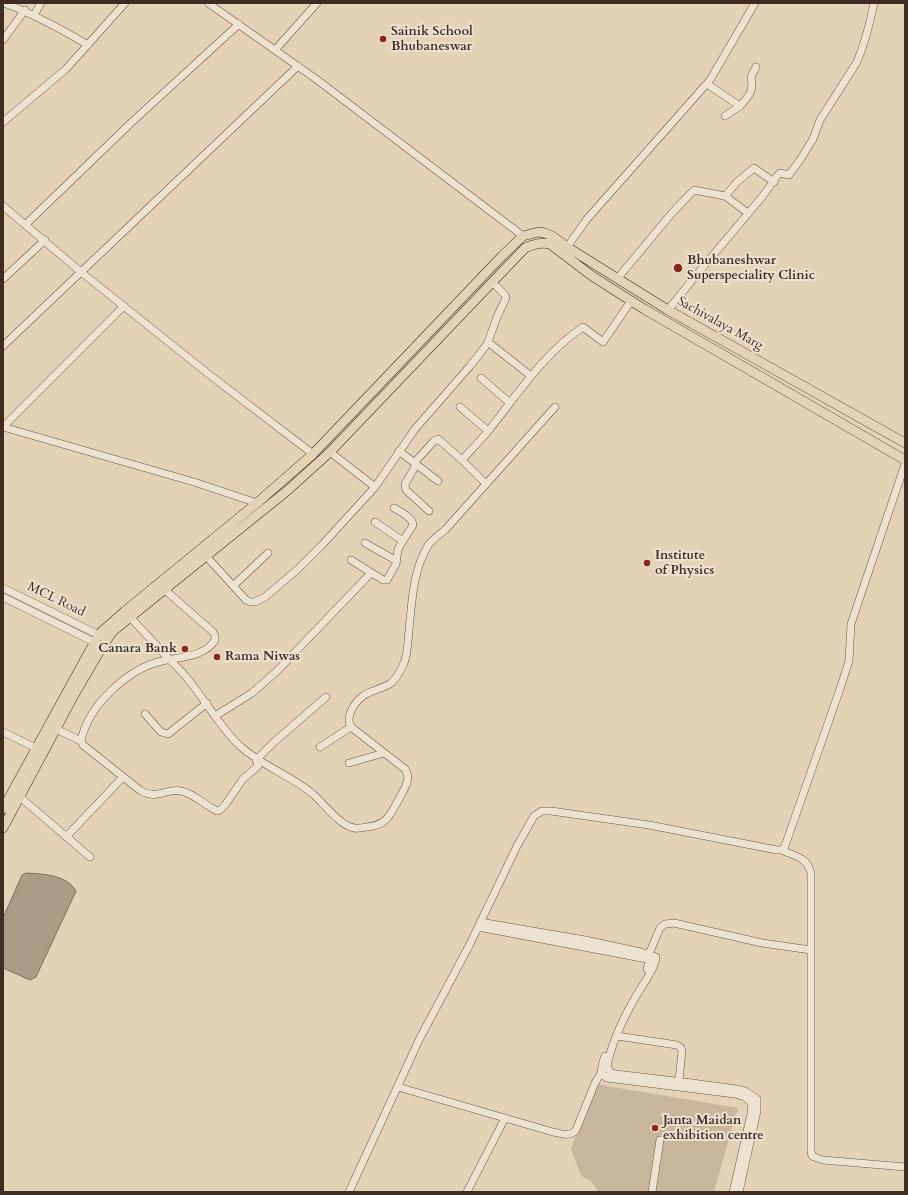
<!DOCTYPE html>
<html>
<head>
<meta charset="utf-8">
<style>
	body { margin:0 }
	#map { position:relative; width:908px; height:1195px; overflow:hidden; background:#e3d2b5; font-family:Cardo,serif }
	canvas { display:block }
	.frame { position:absolute; inset:0; border:4px solid #412c24; pointer-events:none }
</style>
</head>
<body>
<div id="map">
<canvas width="908" height="1195"></canvas>
<div class="frame"></div>
</div>
<script>
const g = document.querySelector('canvas').getContext('2d');
g.lineJoin = 'round';
function paint(path, color) { g.fillStyle = color; g.fill(path, 'evenodd'); }
function strokePath(path, color, width, dash) { g.strokeStyle = color; g.lineWidth = width; g.lineCap = dash ? 'butt' : 'round'; g.setLineDash(dash || []); g.stroke(path); }
function drawText(font, color, halo, rows, align = 'center') {
  g.font = font + ' Cardo,serif'; g.lineWidth = 4; g.setLineDash([]); g.textBaseline = 'middle'; g.strokeStyle = halo; g.fillStyle = color; for (const [text, x, y, turn = 0] of rows) {
    g.save(); g.translate(x, y); g.rotate((+turn || 0) * Math.PI / 180); g.textAlign = isNaN(turn) ? turn : align; if (halo) g.strokeText(text, 0, 0); g.fillText(text, 0, 0); g.restore();
  }
}
paint(new Path2D(`
	M595,1084l143,24 -24,84h-116l-7,-11 -10,-5 -10,-27z`), '#c7b69c');
const water = new Path2D(`
	M27,873c17,1 40,2 49,18l-40,86 -6,3 -27,-12v-50l19,-43z`);
paint(water, '#ac9a84');
strokePath(water, '#816e5e', 1);
const minor = new Path2D(`
	M4,3c30,11 57,26 84,42
	M208,3l108,76 207,157
	M34,15l7,-12
	M3,40l22,-30
	M275,50l42,-47
	M707,84l33,22c9,-10 14,-15 11,-29l5,-10
	M725,116l15,-10
	M3,122l63,-53 59,-66
	M725,196l12,-14 17,-14 20,14
	M3,206l78,66 130,104 102,78
	M26,224l107,-103 106,-97
	M567,247l20,-28 123,-139 45,-77
	M3,279l42,-39
	M617,279l55,-66 22,-23 31,6 23,17
	M668,310l25,-31 69,-82 16,-22 2,-2 9,2 11,-15 13,-21 7,-19 37,-58c8,-19 13,-39 17,-59
	M488,342l43,34
	M3,346l295,-280
	M481,378l29,25
	M460,407l28,24
	M3,427l191,55 63,21
	M3,427l121,-121
	M399,451l39,30
	M330,452l45,35
	M462,460c9,-10 18,-19 27,-30 29,-36 55,-77 94,-103l20,15 28,-41
	M414,463l20,-22 4,-2 24,21 24,24
	M416,465l-11,19 1,6 23,21
	M375,522l28,19
	M365,543l32,18
	M206,556l40,44 5,2h4l10,-5 33,-28 25,-25 52,-57 40,-58 55,-63 15,-19 3,-5 9,-25 9,-19 -1,-3 -13,-13
	M351,560l32,20h4l9,-16 2,-15 15,-24c-1,-8 -12,-13 -19,-17
	M233,586l35,-33
	M3,588l100,49
	M165,590l48,42 2,4v4c-10,17 -36,17 -53,21 -35,8 -74,45 -81,80l2,4 58,46c18,9 25,-3 40,0 11,2 22,12 31,17l5,3 3,-1 5,-5 18,-26 15,-13 -2,-6 17,-17 53,-46
	M3,597l95,47
	M130,617c13,14 26,28 39,42 6,6 12,11 17,18 19,22 32,48 54,69 22,20 50,29 73,48 11,10 28,33 42,34 4,1 9,-1 12,-1 20,-2 23,-12 32,-28 5,-10 13,-20 6,-30l-54,-42c-6,-10 3,-24 12,-31 8,-6 20,-7 28,-13 6,-5 10,-13 13,-20 4,-10 4,-23 5,-33 3,-29 4,-61 20,-86 4,-5 11,-10 16,-14l110,-123
	M145,714l16,18 7,2 39,-31
	M215,716l37,-23 24,-21 95,-99
	M56,729l25,12
	M3,732l33,16
	M320,747l31,-20
	M349,763l35,-10
	M20,797l70,60
	M66,837l57,-60
	M781,850c14,6 26,7 30,23v278l1,5 5,2 6,2 82,7
	M480,922l105,18 56,12 15,5c-1,12 -15,30 -21,41 -12,21 -24,45 -28,69l4,6 5,1c40,5 80,9 120,15l9,2 12,8v12l-18,81
	M478,927l169,32 2,2 -2,8
	M649,954l11,-26 5,-4 9,-1 88,20 49,7
	M617,1036l60,9 4,3 1,3 -3,29
	M605,1056c-3,9 -7,17 2,22l128,16 10,3 7,6 -1,11 -18,78
	M398,1087l155,45c9,2 17,5 23,-2l19,-47 6,-10
	M349,1192l70,-152 51,-96 47,-98 17,-30 8,-5h9l98,14 128,25h4l4,-4 55,-157 9,-28 2,-37 54,-160
	M467,1192l38,-74
	M652,1192l8,-52`);
const major = new Path2D(`
	M3,809l96,-175 26,-23 132,-108 56,-49 189,-198 21,-20 15,-4 7,1 7,3 15,11 101,63 237,133
	M3,828l71,-133 28,-48 11,-16 175,-141 42,-38 195,-204c9,-4 16,-6 25,-4l42,32 52,33 261,151`);
strokePath(minor, '#6a5648', 8);
strokePath(major, '#412c24', 10);
strokePath(minor, '#ede2cf', 7);
strokePath(major, '#e3d2b5', 9);
for (const [x, y, r, color] of [
	[383,39,4,"#8f2418"],
	[678,268,5,"#8f2418"],
	[647,563,4,"#8f2418"],
	[185,649,4,"#8f2418"],
	[217,657,4,"#8f2418"],
	[655,1128,4,"#8f2418"]
]) { const dot = new Path2D(); dot.arc(x, y, r, 0, 2 * Math.PI); g.fillStyle = color; g.fill(dot); strokePath(dot, '#ede2cf', 1.5); }
drawText('bold 13px', '#412c24', '#ede2cf', [
	["Sainik School",391,32],
	["Bhubaneswar",391,47],
	["Bhubaneshwar",687,261],
	["Superspeciality Clinic",687,276],
	["Institute",655,556],
	["of Physics",655,571],
	["Canara Bank",177,649,"right"],
	["Rama Niwas",225,657],
	["Janta Maidan",663,1121],
	["exhibition centre",663,1136]
], 'left');
drawText('13px', '#412c24', '#ede2cf', [
	["Sachivalaya Marg",720,324,29],
	["MCL Road",56,600,26]
]);
</script>
</body>
</html>
